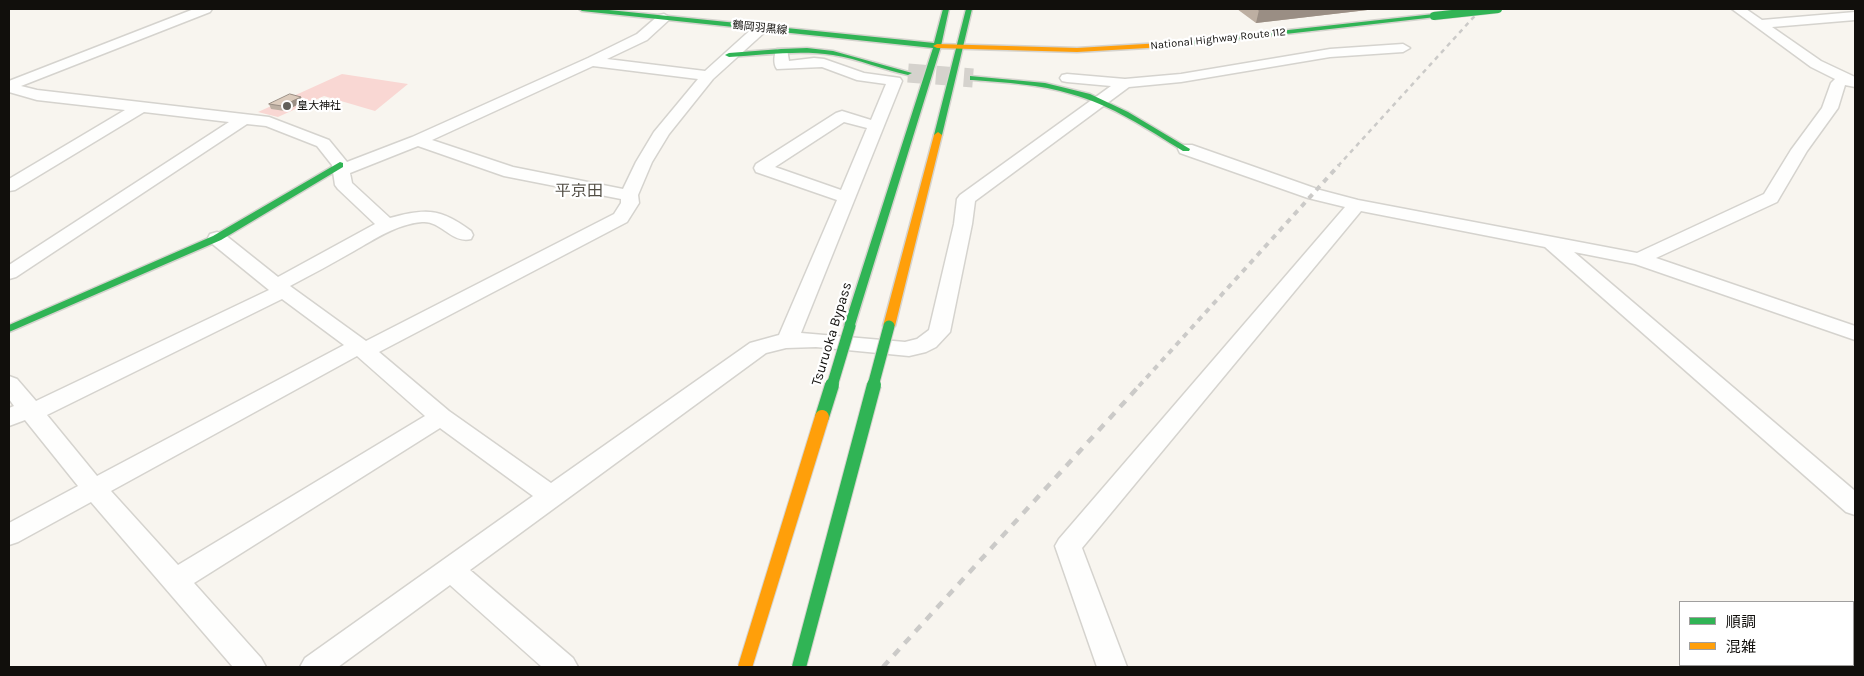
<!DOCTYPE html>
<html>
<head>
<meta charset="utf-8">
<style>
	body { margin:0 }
	#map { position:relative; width:1864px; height:676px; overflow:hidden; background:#f8f5ef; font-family:Karla,"Noto Sans JP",sans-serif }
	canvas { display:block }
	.frame { position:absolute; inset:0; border:10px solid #110f0c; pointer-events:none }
	.legend { position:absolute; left:1679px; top:601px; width:175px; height:65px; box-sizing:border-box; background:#fff; border:1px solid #a09f9e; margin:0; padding:6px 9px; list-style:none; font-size:15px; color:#110f0c }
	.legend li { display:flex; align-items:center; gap:10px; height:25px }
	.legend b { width:25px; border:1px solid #a09f9e }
</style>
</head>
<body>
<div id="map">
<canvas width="1864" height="676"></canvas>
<div class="frame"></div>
<ul class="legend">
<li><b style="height:6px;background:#30b455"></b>順調</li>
<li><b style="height:6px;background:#ff9f0a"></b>混雑</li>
</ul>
</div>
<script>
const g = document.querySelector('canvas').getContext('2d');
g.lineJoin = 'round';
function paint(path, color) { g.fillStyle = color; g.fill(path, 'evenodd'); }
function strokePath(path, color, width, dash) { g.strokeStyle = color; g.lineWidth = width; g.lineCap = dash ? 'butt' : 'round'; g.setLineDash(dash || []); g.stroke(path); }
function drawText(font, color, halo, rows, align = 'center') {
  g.font = font + ' Karla,"Noto Sans JP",sans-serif'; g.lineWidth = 4.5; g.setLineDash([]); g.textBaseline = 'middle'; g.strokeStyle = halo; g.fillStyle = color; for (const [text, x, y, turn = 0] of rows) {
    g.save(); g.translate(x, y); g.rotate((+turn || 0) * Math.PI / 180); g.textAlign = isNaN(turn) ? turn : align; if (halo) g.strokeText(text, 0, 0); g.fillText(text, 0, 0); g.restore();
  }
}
paint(new Path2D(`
	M342,74l66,10 -33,27 -51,-15 -46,21 -20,-5z`), '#f9d7d3');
strokePath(new Path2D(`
	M908,73l65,5`), '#d5d2cd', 19, [19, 9]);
const street = new Path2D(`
	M194,9h18l-2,3 -189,74 16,4 232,27 60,23 18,22 65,-25 176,-79 49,-24 22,-19 5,-1 7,4 -24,22 -40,19 98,12 51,-46h10l2,3 -2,3 -53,48 -44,55 -17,28 -14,33 1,8 -12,19 -248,130 70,59 102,72 199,-140 29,-8 58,-135 -81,-28 -2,-4 2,-4 80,-51 6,-2 29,9 15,-36 -29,-4 -35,-13 -45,2c-4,-5 -3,-15 0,-20h10l2,12 25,-3 10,1 40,14 36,5 2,3 -101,252 104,9 12,-3 12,-9 25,-106 3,-25 3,-4 151,-109 -44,-4 -5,-1 -2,-3 2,-3 5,-1 58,5 56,-5 149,-25 73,-5 7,4 -7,4 -73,5 -149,25 -52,5 -154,114 -3,23 -22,108 -14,15 -10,5 -17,4 -93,-9 -30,1 -20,5 -296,217 103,88 5,9h-36l-92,-82 -112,82h-38l5,-9 228,-162 -93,-68 -246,155 67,75 5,9h-33l-142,-165 -73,40 -9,3v-22l69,-37 -53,-66 -16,6v-18l5,-2 -5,-7v-23l8,3 19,22 233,-111 -59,-48 -2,-4 2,-4 7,-2 7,2 54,43 97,-53 -37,-35 -3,-4 -3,-20 -15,-19 -51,-20 -19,-2 -231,153 -7,2v-14l220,-143 -85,-10 -129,78 -6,1v-12l116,-69 -88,-10 -28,-8v-11zM593,66l105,13 -44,53 -18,30 -13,27 -110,-22 -81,-27zM844,122l23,6 -26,62 -66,-23zM418,146l86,30 117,23v4l-7,11 -248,127 -76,-55c21,-11 43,-23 64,-35 21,-12 43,-27 68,-29 19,-2 30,22 49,17l2,-4 -2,-4c-30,-23 -46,-23 -81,-13l-38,-35 -2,-10zM282,299l62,46 -247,131 -50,-61zM357,356l68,60 -247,149 -67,-74z
	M1732,9h14l16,11 93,-8v8l-83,7 49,34 34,16v10l-10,-2 -7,23 -31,43 -30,51 -121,56 199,68v14l-220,-76 -61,-12 281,239v24l-9,-3 -301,-265 -184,-36 -279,337 45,119h-30l-42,-121 4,-7 286,-332 -37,-9 -128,-45 -2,-4 2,-4h12l128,45 38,10 279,53 127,-59 27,-44 31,-42 9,-25 4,-4 -24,-12z`);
const fast = new Path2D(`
	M579,9h20l335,34 9,-34h6l-8,37 -87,282 -4,2 -6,-4 89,-278 -351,-37z
	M966,9h6l-30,126 -4,3 -4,-3z
	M1434,14l2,1v2l-257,29 -4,-2 4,-2z
	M781,49l26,-1 26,3 79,22 -4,2c-25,-5 -49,-16 -75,-20 -34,-5 -69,0 -104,2l-4,-2 4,-2z
	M970,76l75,7 45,11 38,18 62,37 -1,2h-6c-36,-22 -71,-46 -112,-57 -31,-10 -65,-11 -98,-14h-3z
	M340,162l3,1v4l-122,73 -212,92v-7l204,-89z`);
const slow = new Path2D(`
	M1179,42h3v4l-105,6 -140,-4 -4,-2 4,-2 140,4z
	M938,132l4,3 -47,191 -6,4 -6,-4 51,-191z`);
strokePath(street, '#d5d3ce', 3);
strokePath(fast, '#d5d3ce', 3);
strokePath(slow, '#d5d3ce', 3);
paint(street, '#fefefd');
paint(fast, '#30b455');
paint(slow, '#ff9f0a');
strokePath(new Path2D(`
	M1338,166l143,-157`), '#cbcac8', 2.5, [4.5, 4.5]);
strokePath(new Path2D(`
	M1139,386l200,-221`), '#cbcac8', 4, [5.5, 5.5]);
strokePath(new Path2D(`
	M883,667l257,-282`), '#cbcac8', 4.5, [8, 8]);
const fastBridgeFar2 = new Path2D(`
	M1434,16l64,-7`);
const fastBridgeFar1 = new Path2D(`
	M832,386l18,-60
	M873,386l16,-60`);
const fastBridge = new Path2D(`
	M822,417l10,-32
	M799,667l75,-282`);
const slowBridge = new Path2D(`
	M745,667l77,-250`);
strokePath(fastBridgeFar2, '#d5d3ce', 9, []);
strokePath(fastBridgeFar1, '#d5d3ce', 13, []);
strokePath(fastBridge, '#d5d3ce', 16, []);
strokePath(slowBridge, '#d5d3ce', 16, []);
strokePath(fastBridgeFar2, '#30b455', 8);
strokePath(fastBridgeFar1, '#30b455', 11);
strokePath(fastBridge, '#30b455', 14);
strokePath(slowBridge, '#ff9f0a', 14);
paint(new Path2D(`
	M1237,9h139l-120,14z
	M301,97l2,5 -18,9 -14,-2 -2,-5z`), '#bdafa2');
paint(new Path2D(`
	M1270,9h106l-120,14 3,-13z
	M301,97l2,5 -18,9 -3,-5z`), '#9a8e84');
const building = new Path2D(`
	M1257,9h13l-11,1z
	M290,94l11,3 -19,9 -13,-2z`);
paint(building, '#dccbbc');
strokePath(building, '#9a8e84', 1);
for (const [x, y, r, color] of [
	[287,106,5,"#62605b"]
]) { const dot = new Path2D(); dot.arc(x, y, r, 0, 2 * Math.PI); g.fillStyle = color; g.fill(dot); strokePath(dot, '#fff', 2); }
drawText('11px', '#110f0c', '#fff', [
	["鶴岡羽黒線",760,28,6],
	["National Highway Route 112",1218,39,-6]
]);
drawText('11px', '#110f0c', '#fff', [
	["皇大神社",297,106]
], 'left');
drawText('14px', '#110f0c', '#fff', [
	["Tsuruoka Bypass",832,334,-73]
]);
drawText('16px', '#524e45', '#fff', [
	["平京田",579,191]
]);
</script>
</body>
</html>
